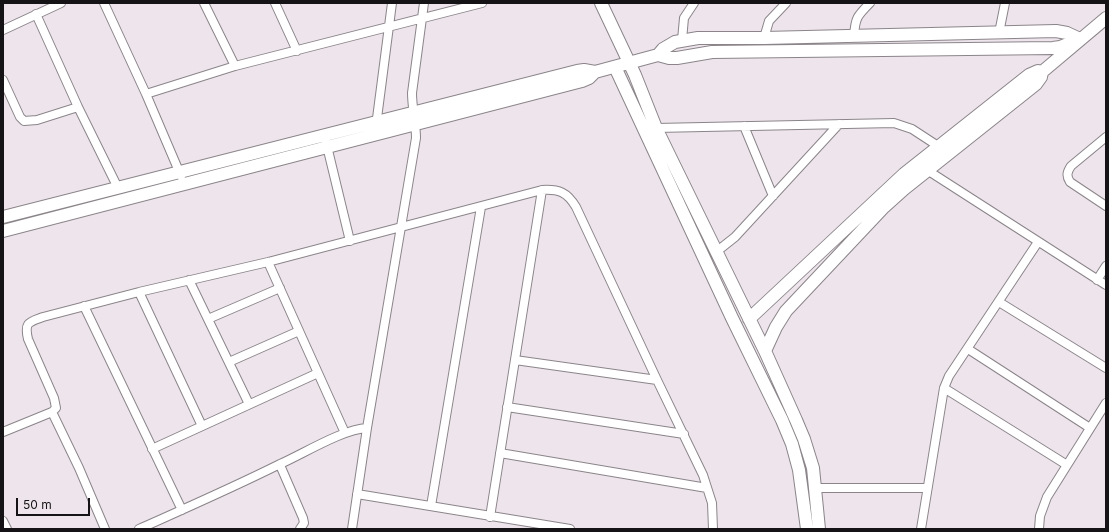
<!DOCTYPE html>
<html>
<head>
<meta charset="utf-8">
<style>
	body { margin:0 }
	#map { position:relative; width:1109px; height:532px; overflow:hidden; background:#ede5eb; font-family:Inter,sans-serif }
	canvas { display:block }
	.frame { position:absolute; inset:0; border:4px solid #151315; pointer-events:none }
	.scale { position:absolute; left:16px; top:498px; width:74px; height:18px; box-sizing:border-box; border:2px solid #151315; border-top:0; padding-left:5px; font-size:12px; line-height:14px; white-space:nowrap; color:#151315; -webkit-text-stroke:3px #ede5eb; paint-order:stroke }
</style>
</head>
<body>
<div id="map">
<canvas width="1109" height="532"></canvas>
<div class="frame"></div>
<div class="scale">50 m</div>
</div>
<script>
const g = document.querySelector('canvas').getContext('2d');
g.lineJoin = 'round';
function strokePath(path, color, width, dash) { g.strokeStyle = color; g.lineWidth = width; g.lineCap = dash ? 'butt' : 'round'; g.setLineDash(dash || []); g.stroke(path); }
const street = new Path2D(`
	M104,3l42,91 35,82
	M204,3l31,63
	M275,3l22,48
	M36,14l42,93 40,81
	M3,30l58,-27
	M999,33l6,-30
	M854,37c1,-19 3,-21 16,-34
	M764,38l5,-17 17,-18
	M682,40l2,-22 10,-15
	M3,80l17,37 4,4 13,-1 41,-13
	M146,94l89,-28 247,-63
	M376,126l16,-123
	M744,126l29,70
	M656,128l238,-5 18,6 26,17
	M1106,137l-35,29c-4,6 -5,10 -1,16l36,24
	M326,142l24,99
	M927,170l179,115
	M716,252l19,-15 104,-113
	M268,262l77,171
	M189,280l60,124
	M1097,280l9,-14
	M139,292l63,134
	M999,302l107,66
	M84,306l98,204
	M208,319l72,-31
	M968,349l122,79
	M515,360l142,20
	M229,362l70,-31
	M944,388l123,77
	M507,407l177,27
	M52,412l27,56 26,61
	M3,432l49,-20 4,-4 -2,-10 -26,-59c-4,-17 1,-17 15,-22l96,-25 129,-30 274,-72c17,-1 25,2 34,17l81,173 46,95 9,28 1,26
	M152,449l166,-76
	M500,453l207,35
	M280,465l23,53 1,5 -4,6
	M815,488h112
	M357,494l213,35
	M431,506l50,-299
	M490,517l52,-327
	M3,521l4,8
	M139,529c47,-21 95,-42 141,-65 23,-10 63,-35 87,-36
	M352,529l15,-101 49,-290c0,-15 -4,-30 -4,-45l12,-90
	M921,529l23,-141 5,-12 89,-134
	M1039,529l1,-13 7,-19 59,-94`);
const secondary = new Path2D(`
	M601,3l34,72 21,53 109,223 31,69 8,19 9,29 6,61
	M658,55l5,-6 12,-7 23,-4h66l292,-7 11,2 13,6
	M615,67l117,251 50,102 10,24 7,26 8,59
	M3,217l574,-146 7,-1 11,2 63,-17 11,3h8l35,-6 341,-4 7,-1 20,-8
	M3,231c193,-50 386,-100 579,-150l7,-3 6,-6
	M749,319l155,-145 125,-99 9,-4 4,1
	M765,351l11,-24 10,-16 98,-104 20,-18 132,-105 5,-7 1,-5 64,-54`);
strokePath(street, '#8b858a', 10);
strokePath(secondary, '#8b858a', 14);
strokePath(street, '#fff', 8);
strokePath(secondary, '#fff', 12);
</script>
</body>
</html>
